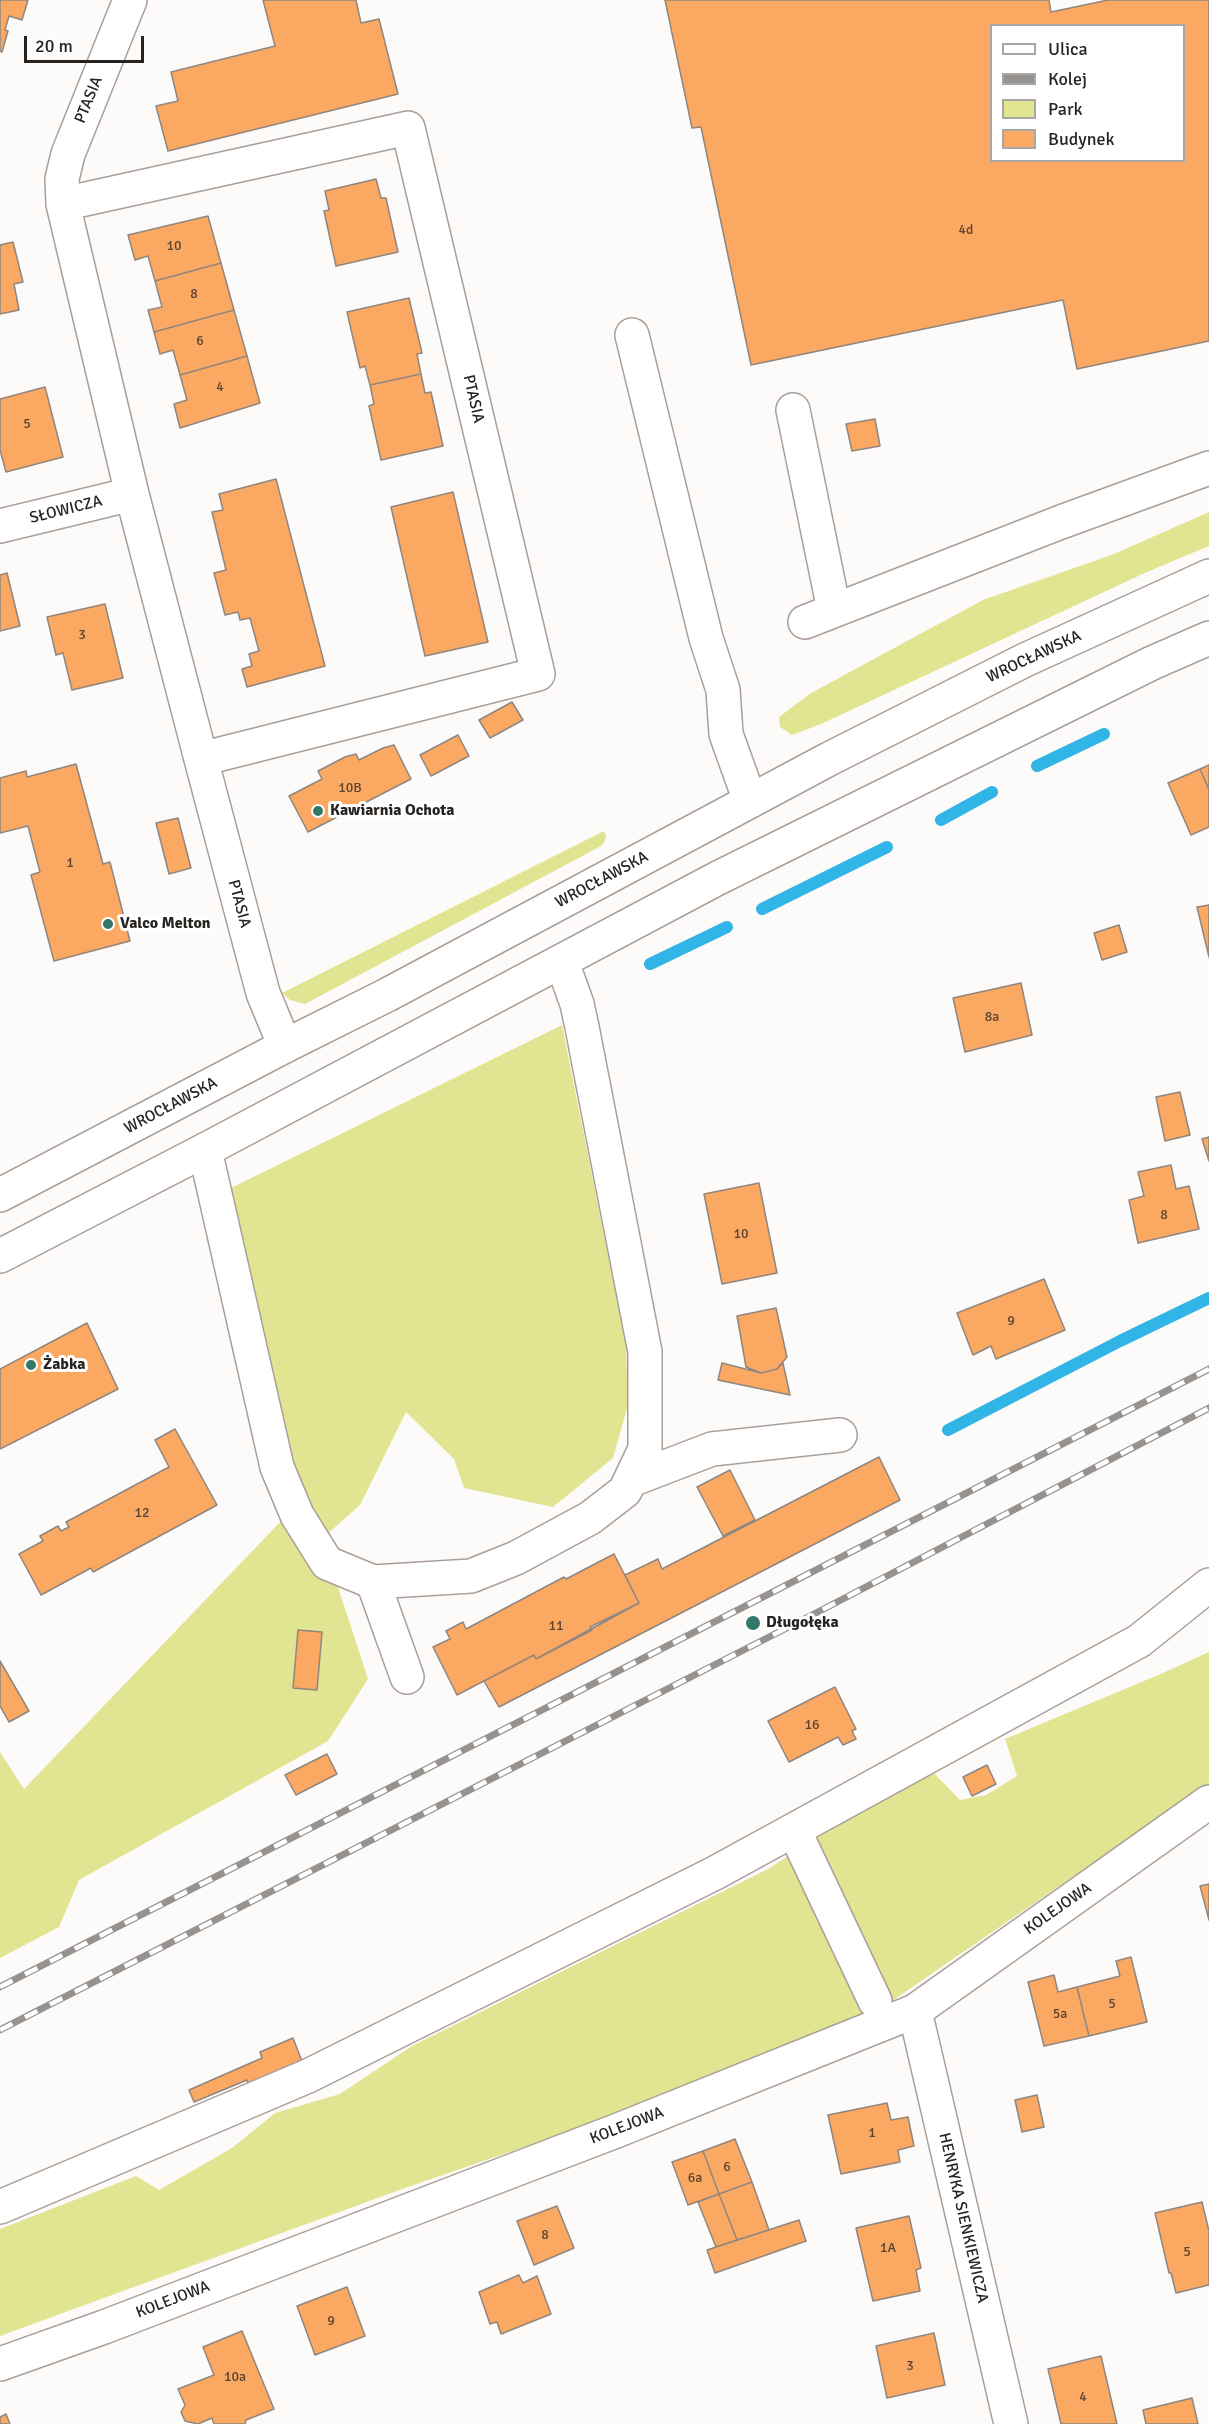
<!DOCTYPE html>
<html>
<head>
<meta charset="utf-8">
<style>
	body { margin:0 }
	#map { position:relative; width:1209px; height:2424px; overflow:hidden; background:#fdfbf9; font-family:Signika,sans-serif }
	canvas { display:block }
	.legend { position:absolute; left:990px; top:24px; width:195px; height:138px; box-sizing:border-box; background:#fff; border:2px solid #a9a7a6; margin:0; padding:8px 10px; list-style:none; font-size:18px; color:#272320 }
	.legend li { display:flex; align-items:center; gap:12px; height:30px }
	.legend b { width:30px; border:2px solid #a9a7a6 }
	.scale { position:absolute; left:24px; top:36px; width:120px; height:27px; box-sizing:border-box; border:3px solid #272320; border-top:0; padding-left:8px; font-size:18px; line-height:21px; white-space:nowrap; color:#272320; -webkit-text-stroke:4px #fff; paint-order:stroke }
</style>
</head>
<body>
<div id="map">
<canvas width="1209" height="2424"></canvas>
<ul class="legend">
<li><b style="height:8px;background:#fff"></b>Ulica</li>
<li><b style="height:8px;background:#959290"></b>Kolej</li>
<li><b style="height:16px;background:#e1e490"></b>Park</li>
<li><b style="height:16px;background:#faa862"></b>Budynek</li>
</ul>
<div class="scale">20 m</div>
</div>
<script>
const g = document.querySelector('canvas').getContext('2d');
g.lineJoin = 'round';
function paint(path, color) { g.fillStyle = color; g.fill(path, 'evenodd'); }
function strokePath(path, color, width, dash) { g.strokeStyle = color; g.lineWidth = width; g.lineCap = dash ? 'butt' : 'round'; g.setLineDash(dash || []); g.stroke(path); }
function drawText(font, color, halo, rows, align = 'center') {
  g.font = font + ' Signika,sans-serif'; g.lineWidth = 6; g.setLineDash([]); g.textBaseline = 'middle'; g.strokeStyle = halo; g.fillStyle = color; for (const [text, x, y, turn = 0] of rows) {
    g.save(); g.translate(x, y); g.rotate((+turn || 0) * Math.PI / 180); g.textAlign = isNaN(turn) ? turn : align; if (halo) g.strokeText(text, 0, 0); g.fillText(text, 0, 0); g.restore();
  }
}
paint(new Path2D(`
	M1209,512v34l-62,26 -326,152 -29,11 -12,-8 -1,-10 32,-24 172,-93 131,-46z
	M604,831c4,6 1,10 -3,15l-296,158 -15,-4 -8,-7z
	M562,1025l64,321 2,59 -15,53 -60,49 -89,-19 -10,-29 -48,-47 -46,93 -35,31 -34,-77 -62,-270z
	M284,1518l52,63 32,98 -40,62 -249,139 -20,47 -59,31v-206l24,37z
	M1209,1652v131l-336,231 -288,112 -180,62 -405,148v-107l136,-53 23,14 73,-42 43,-35 65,-19 72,-48 356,-177 160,-102 32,33 26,-5 31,-19 -12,-37 158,-66z`), '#e1e490');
strokePath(new Path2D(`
	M1037,766l67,-32
	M941,820l51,-28
	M762,909l125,-62
	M650,964l77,-37
	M948,1430l172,-89 89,-43`), '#31b4e6', 12);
const building = new Path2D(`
	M0,0h28l-6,20 -13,-4 -4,14 3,1 -6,21 -2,-1z
	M263,0h93l5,23 18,-4 19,75 -230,57 -12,-45 22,-5 -7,-29 104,-26z
	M665,0h384l2,12 57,-12h101v341l-132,28 -14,-69 -312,65 -50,-238 -9,1zM992,26h192v134h-192z
	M376,179l5,19h5l12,54 -62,14 -12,-55 5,-1 -4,-19z
	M208,216l13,47 -66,18 -7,-25 -13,4 -7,-25z
	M13,242l10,40 -9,2 5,26 -19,4v-69z
	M221,263l13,47 -80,22 -6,-22 14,-3 -7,-26z
	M409,298l13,55 -5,1 4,20 -51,11 -5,-19 -5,2 -13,-56z
	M234,310l13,46 -67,19 -7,-25 -13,4 -6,-22z
	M247,356l13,47 -80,25 -6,-24 13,-4 -7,-25z
	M421,374l4,19 6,-1 12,54 -62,14 -12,-54 5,-2 -4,-19z
	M45,387l18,70 -57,15 -6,-22v-51z
	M875,419l5,27 -28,5 -6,-27z
	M276,479l49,187 -78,21 -5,-18 10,-3 -3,-12 10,-3 -9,-33 -10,2 -2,-8 -13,3 -11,-42 12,-3 -14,-58 11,-2 -4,-16z
	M453,492l35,150 -63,14 -34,-149z
	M7,573l13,53 -20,5v-56z
	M105,604l18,74 -51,12 -9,-37 -7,2 -9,-38z
	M512,702l11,18 -33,18 -11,-18z
	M458,735l11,21 -38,20 -11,-21z
	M394,745l17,34 -103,53 -19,-36 33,-17 -4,-8 27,-14 11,-3 3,6 24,-12z
	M76,764l27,100 7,-2 20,79 -76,20 -23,-86 9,-3 -12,-46 -28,7v-55l26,-7 1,6z
	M1209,765v25l-9,-21z
	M1200,769l9,21v37l-18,8 -23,-52z
	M178,818l13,50 -22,6 -13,-51z
	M1209,905v52l-12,-50z
	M1119,925l8,27 -25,8 -8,-27z
	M1021,983l11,52 -67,17 -12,-54z
	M1180,1092l10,43 -25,6 -9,-44z
	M1209,1137v24l-7,-22z
	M1171,1165l5,24 13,-3 10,43 -61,14 -9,-43 15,-4 -6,-24z
	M759,1183l18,90 -55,11 -18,-90z
	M1044,1279l21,51 -69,29 -5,-13 -18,9 -16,-42z
	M776,1308l11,49 -10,12 -16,4 -15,-6 -9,-51z
	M87,1323l31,66 -118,60v-80z
	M722,1363l39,10 16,-4 6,-6 7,32 -72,-15z
	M175,1429l42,76 -124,67 -2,-4 -50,27 -22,-41 24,-13 -3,-5 18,-10 3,5 8,-4 -3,-5 103,-55 -14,-27z
	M879,1457l21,43 -401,207 -15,-26 50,-26 2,4 103,-56 -14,-28 33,-16 4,10z
	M730,1470l25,50 -32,16 -26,-49z
	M614,1554l25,49 -49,24 2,3 -56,29 -2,-4 -77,40 -24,-48 17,-8 -4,-8 17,-9 3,7 98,-52 2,2z
	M298,1630l24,2 -5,58 -24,-2z
	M0,1661l29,50 -20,11 -9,-16z
	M835,1687l21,42 -4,2 4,8 -13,6 -5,-8 -49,25 -21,-41z
	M327,1754l10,20 -41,21 -11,-20z
	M987,1765l9,19 -24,12 -9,-19z
	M1209,1884v36l-9,-34z
	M1131,1957l16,65 -58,14 -12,-49 43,-11 -4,-15z
	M1054,1975l4,17 19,-5 12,49 -45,10 -16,-64z
	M293,2038l10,26 -54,22 -2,-6 -53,22 -5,-12 73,-32 -2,-6z
	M1037,2095l7,32 -22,5 -7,-32z
	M887,2103l4,17 17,-3 6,29 -16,4 2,12 -59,12 -13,-59z
	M735,2139l17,43 -33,12 -16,-43z
	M703,2151l16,43 -31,11 -16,-43z
	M752,2182l17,48 -32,10 -18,-46z
	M719,2194l18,46 -21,7 -18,-45z
	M1202,2202l7,29v54l-33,8 -5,-20h-2l-14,-60z
	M557,2206l17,42 -40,17 -17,-44z
	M909,2216l12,52 -5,2 4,21 -47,10 -17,-73z
	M799,2220l7,21 -91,32 -8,-23z
	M519,2275l4,8 14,-7 14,38 -50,20 -4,-12 -7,2 -11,-32z
	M347,2287l18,49 -50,19 -18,-49z
	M242,2331l32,78 -28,11 -1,4h-31l-2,-6 -14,6 -13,-3 -4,-9 4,-7 -7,-16 36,-14 -11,-28z
	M934,2333l11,52 -58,13 -11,-52z
	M1101,2356l16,68h-56l-13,-55z
	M1192,2398l6,26h-52l-3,-14z
	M6,2414l4,10h-10v-7z`);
paint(building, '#faa862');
strokePath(building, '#90867f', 1.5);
const minor = new Path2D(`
	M130,0l-62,154 -6,25 1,25 69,290 69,265 62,234 22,53
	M63,204l345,-76 130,546 -337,85
	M632,335l74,303 17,52 3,44 24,67
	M793,410l41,200
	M0,526l132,-32
	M805,622l256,-100 148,-54
	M205,1150l72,317 20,48 30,48 46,19 98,-6 45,-18 74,-40 35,-27 20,-42v-97l-63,-325 -5,-23 -15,-42
	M631,1480l81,-31 128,-14
	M373,1582l34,95
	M794,1830l81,171
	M915,2011l96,413
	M0,2207l308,-131 407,-203 424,-232 70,-56
	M0,2364l104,-37 512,-196 299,-120 294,-209`);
const major = new Path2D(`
	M0,1195l285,-149 102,-51 442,-236 196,-99 184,-84
	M0,1256l205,-106 513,-272 434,-215 57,-25`);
strokePath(minor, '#aa9f98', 36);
strokePath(major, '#aa9f98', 36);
strokePath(minor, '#fff', 33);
strokePath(major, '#fff', 33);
const rail = new Path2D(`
	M0,1987l1209,-618
	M0,2030l816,-417 393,-205`);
strokePath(rail, '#959290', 7);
strokePath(rail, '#fff', 4.5, [14]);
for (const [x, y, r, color] of [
	[318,811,6,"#35786a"],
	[108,924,6,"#35786a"],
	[31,1365,6,"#35786a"],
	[753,1623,8,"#35786a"]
]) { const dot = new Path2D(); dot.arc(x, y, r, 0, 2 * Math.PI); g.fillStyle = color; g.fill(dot); strokePath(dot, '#fff', 2); }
drawText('14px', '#5c4430', null, [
	["4d",966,230],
	["10",174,246],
	["8",194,294],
	["6",200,341],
	["4",220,387],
	["5",27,424],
	["3",82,635],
	["10B",350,788],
	["1",70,863],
	["8a",992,1017],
	["8",1164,1215],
	["10",741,1234],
	["9",1011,1321],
	["12",142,1513],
	["11",556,1626],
	["16",812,1725],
	["5",1112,2004],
	["5a",1060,2014],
	["1",872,2133],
	["6",727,2167],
	["6a",695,2178],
	["8",545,2235],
	["1A",888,2248],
	["5",1187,2252],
	["9",331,2321],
	["3",910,2366],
	["10a",235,2377],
	["4",1083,2397]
]);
drawText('16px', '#272320', '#fff', [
	["PTASIA",89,100,-68],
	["PTASIA",473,399,77],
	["SŁOWICZA",66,510,-14],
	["WROCŁAWSKA",1034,657,-25],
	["WROCŁAWSKA",602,880,-28],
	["PTASIA",239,904,75],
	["WROCŁAWSKA",171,1106,-28],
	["KOLEJOWA",1058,1909,-35],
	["KOLEJOWA",627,2126,-21],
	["HENRYKA SIENKIEWICZA",963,2218,77],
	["KOLEJOWA",173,2300,-21]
]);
drawText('bold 16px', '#272320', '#fff', [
	["Kawiarnia Ochota",330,811],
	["Valco Melton",120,924],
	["Żabka",43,1365],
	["Długołęka",766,1623]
], 'left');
</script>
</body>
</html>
